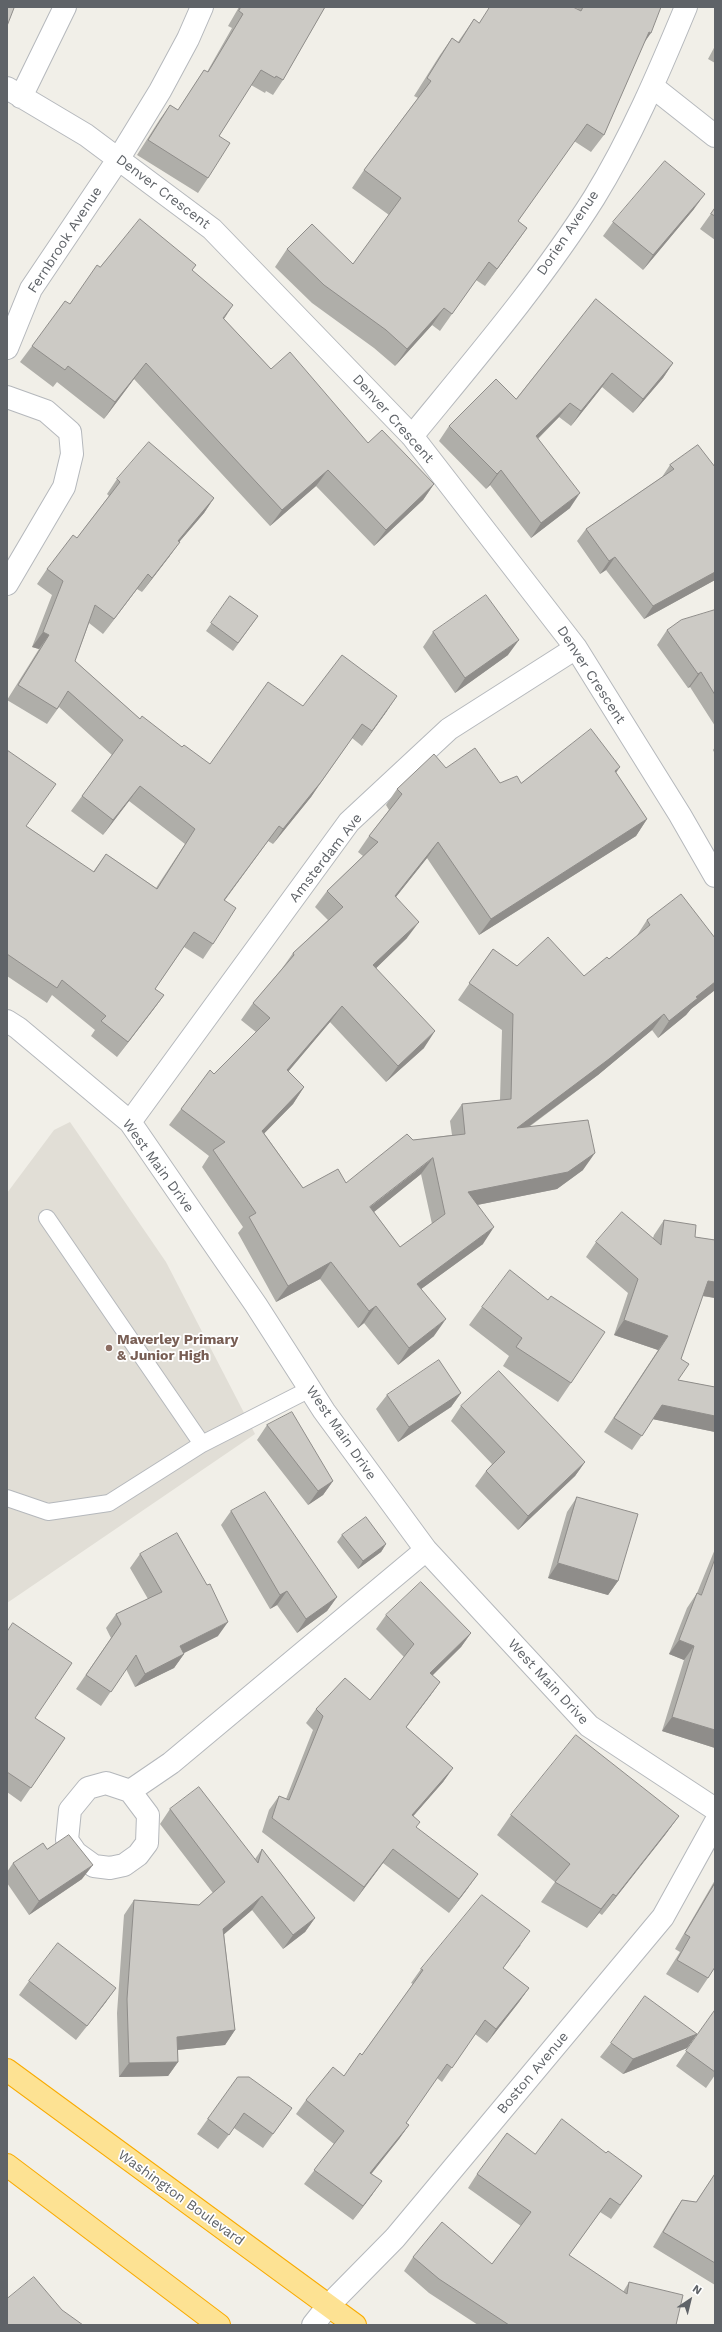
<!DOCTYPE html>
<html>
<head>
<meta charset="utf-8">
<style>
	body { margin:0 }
	#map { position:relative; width:722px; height:2332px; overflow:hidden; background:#f1efe8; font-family:"Work Sans",sans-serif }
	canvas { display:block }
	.frame { position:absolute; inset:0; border:8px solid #5f6368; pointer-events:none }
	.north { position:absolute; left:670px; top:2280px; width:40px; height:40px; -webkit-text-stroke:3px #fff; paint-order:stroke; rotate:35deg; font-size:11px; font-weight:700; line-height:16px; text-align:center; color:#5f6368 }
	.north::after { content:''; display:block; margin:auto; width:14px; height:18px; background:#5f6368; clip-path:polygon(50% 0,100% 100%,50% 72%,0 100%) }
</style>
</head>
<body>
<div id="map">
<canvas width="722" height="2332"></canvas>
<div class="frame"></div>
<div class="north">N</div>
</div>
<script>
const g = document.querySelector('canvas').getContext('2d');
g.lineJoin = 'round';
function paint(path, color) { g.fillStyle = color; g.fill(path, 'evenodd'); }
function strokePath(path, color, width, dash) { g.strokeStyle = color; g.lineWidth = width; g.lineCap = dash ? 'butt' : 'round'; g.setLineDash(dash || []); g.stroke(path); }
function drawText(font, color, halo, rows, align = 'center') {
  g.font = font + ' "Work Sans",sans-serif'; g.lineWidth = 3.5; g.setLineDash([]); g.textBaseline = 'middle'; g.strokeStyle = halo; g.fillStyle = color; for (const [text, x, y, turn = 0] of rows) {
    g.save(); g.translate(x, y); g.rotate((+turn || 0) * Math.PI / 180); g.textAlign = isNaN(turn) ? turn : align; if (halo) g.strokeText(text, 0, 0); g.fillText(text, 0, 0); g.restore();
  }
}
paint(new Path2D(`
	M70,1122l96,140 89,172 -248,169v-410l47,-63z`), '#e1ded6');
const lane = new Path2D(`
	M47,1218l155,226
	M7,1498l41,14 61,-9 93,-59 108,-55`);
const street = new Path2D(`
	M653,87l62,49
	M7,88l79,47 126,94 200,207 164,212 104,167 35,61
	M21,97l44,-90
	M7,348l24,-59 88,-131 41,-67 28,-52 14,-32
	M7,397l39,14 24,21 2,22 -8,33 -57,97
	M412,436c63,-77 129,-154 182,-238 37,-60 65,-126 92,-191
	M7,1021l11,7 112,94 126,183 68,106 102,139 163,176 126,83
	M130,1122l219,-300 100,-93 127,-81
	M106,1783l24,8 18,24 -1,28 -9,12 -14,10 -14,3 -16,-2 -18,-13 -9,-13 3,-30 18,-22z
	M130,1791l41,-28 255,-213
	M313,2325l15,-19 67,-68 268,-321 52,-94`);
const highway = new Path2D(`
	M7,2070l348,255
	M7,2165l212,160`);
strokePath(lane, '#b5b8bc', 18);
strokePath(street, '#b5b8bc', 24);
strokePath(highway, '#f9ab00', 24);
strokePath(lane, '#fff', 16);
strokePath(street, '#fff', 22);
strokePath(highway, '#fde293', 22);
paint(new Path2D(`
	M239,7h86l-42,73 -10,15 -7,-4 -1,2 -14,-8 -32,51 -11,42 -10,15 -61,-38 23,-36 10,-14 8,5 26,-40 3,2 25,-44 -4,-2z
	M578,7h83l-17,36 -40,92 -13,17 -17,-11 -56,80 9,7 -42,58 -9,-6 -36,51 -8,-6 -37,41 -21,-18 -62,-45 -37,-36 12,-18 66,15 36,-49 -37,-27 12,-18 54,-72 -4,-2 26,-41 12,-17 6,4 16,-23 5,4 98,-14z
	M715,46v17l-7,-4z
	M715,208v32l-15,-11z
	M694,209l-51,61 -40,-34 10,-14z
	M196,265l-4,5 32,49 47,50 97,74 66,41 -11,16 -49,46 -58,-60 -46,40 -136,-147 -30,40 -47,-37 -4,5 -33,-25 12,-16 38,-42 30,-37z
	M596,299l77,64 -10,15 -30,35 -31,-26 -31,39 -12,-9 -21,22 32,69 -39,30 -41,-53 -4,4 -47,-48 10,-15 67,-27z
	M698,445l17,135 -71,39 -38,-49 -6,4 -23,-33 9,-12 76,-52 8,-12z
	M117,479l97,19 -10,15 -25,29 -10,15 -27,35 -5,-3 -34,45 -14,-11 -14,38 65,58 42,28 28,17 93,-58 84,5 -25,35 -10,-8 -41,59 -38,47 -5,-3 -44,59 -11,44 -10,15 -19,-12 -29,42 9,6 -11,15 -36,47 -26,-21 4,-6 -43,-35 -5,8 -40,-27v-226l19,76 67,46 13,-18 50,34 29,-44 -56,-43 -26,34 -32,-24 41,-56 -53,-48 -12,17 -40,-24 32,-51 -7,-2 20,-52 -15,-11 10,-15 30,-31 32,-42 -2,-2z
	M230,596l28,20 -25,35 -27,-20z
	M715,610v116l-25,-39 -2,1 -31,-43 10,-15z
	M433,632l75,23 -53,38 -32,-46z
	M715,747v7l-2,-4z
	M446,768l54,15h21l95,-10 31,46 -11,17 -157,99 -52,-77 -31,39 11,41 -31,30 48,80 -38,34 -56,-60 -42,50 16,15 -11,17 -29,29 39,55 43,-5 67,-43 39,-5 -2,-14 12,-17 38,-4 2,-70 -44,-30 35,-51 24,17 67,10 25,-17 27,-22 11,-17 68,18v52l-24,19 -5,6 -28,23 -6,-8 -54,45 -69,52 54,43 -26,19 -80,16 6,39 -62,45 13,47 -36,29 -34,-42 -6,5 -38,-49 -44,23 -38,-69 5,-6 -41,-60 7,-11 -40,-31 12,-16 33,-35 42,-42 -15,-12 12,-17 28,-33 12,-17 35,-33 -13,-13 12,-16 36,-35 -5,-4 11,-16 20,-26 -3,-5 11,-16zM421,1174l11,50 -32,23 -26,-35z
	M664,1220l31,17 20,3v58l-13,-2 -21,63 -3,21 37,7v45l-62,-13 -21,31 -28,-18 54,-82 -44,-15 14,-42 -42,-36 10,-15 57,-4 1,-3z
	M547,1300l24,83 -13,19 -55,-36 6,-10 -40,-31 13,-18z
	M461,1393l-10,14 -53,35 -22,-33 11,-14z
	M461,1406l124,56 -10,14 -57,54 -43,-44 11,-15 6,-7 -41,-43z
	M267,1425l66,56 -10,14 -15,10 -51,-65z
	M577,1497l41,84 -10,14 -60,-17 19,-66z
	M231,1511l106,86 -10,14 -30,22 -20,-28 -7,4 -49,-84z
	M342,1535l44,9 -5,8 -23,17 -21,-27z
	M715,1549v199l-53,-17 22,-71 -15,-6 18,-46 10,-15z
	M140,1554l78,82 -34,17v1l-10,14 -39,19 -9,-18 -25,37 -25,-17 35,-51 -5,-10 10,-14 32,-15 -18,-31z
	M386,1615l85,18 -10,14 -29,28 8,7 -10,14 -24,31 47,41 -10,14 -30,34 3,11 52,61 -19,25 -66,-50 -29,39 -92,-70 7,-22 10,-14 7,3 27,-69 -7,-7 10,-14 54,-9 34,-43 -28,-28z
	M7,1632l28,86 30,20 -44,64 -14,-10z
	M170,1809l85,50 7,-10 53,69 -10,14 -22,17 -31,-39 -28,24 11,96 -10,15 -47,5v12l-10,14 -49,1 -2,-64 7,-98 10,-15 65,5 14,-12 -53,-69z
	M511,1815l168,1 -14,19 -63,80 -3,-2 -12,15 -46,-26 14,-20 -58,-47z
	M47,1849l35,30 -53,36 -22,-32v-11l6,-9z
	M715,1880v87l-7,11 -10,15 -32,-19 14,-22 -5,-3z
	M521,1945l-18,23 26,20 -10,14 -32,41 -12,-9 -33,48 -5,-4 -31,45 3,2 -10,14 -28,34 1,22 -19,25 -49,-36 30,-40 -38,-30 10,-14 38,-24 18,-21 51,-71 -2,-1 10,-14z
	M29,1981l77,21 -30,38 -57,-45z
	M715,2010v65l-9,13 -30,-22z
	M697,2034l-10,14 -64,26 -23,-17 11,-14z
	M238,2077l54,31 -29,40 -29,-20 -16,21 -21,-15z
	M606,2153l36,23 -31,43 -11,-7 -31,43 54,37 6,-10 47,43h-198l-49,-32 -25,-22 9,-14 79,7 29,-38 -53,-38 9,-14 58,-20z
	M715,2174v111l-62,-38 19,-32 10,-15 14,2z`), '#afaea9');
paint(new Path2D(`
	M649,32l2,1 -12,17z
	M705,194l-11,15 -51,61 10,-15z
	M527,228l-12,17 -30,41 12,-17z
	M233,305l-11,17 1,-4z
	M444,308l-12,17 -37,41 12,-17z
	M146,363l-42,56 11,-17z
	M673,363l-10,15 -30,35 10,-14z
	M612,373l-10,14 -31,39 10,-15z
	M570,403l-11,14 -34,34 11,-15z
	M328,470l-12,16 -46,40 12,-16z
	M501,470l-11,15 -4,4 11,-15z
	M434,484l-11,16 -49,46 12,-16z
	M580,493l-10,15 -39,30 10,-15z
	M214,498l-10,15 -36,42 10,-14z
	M180,542l-11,15 -27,35 10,-14z
	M615,557l-9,13 -6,4 9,-13z
	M715,572v8l-71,39 9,-13z
	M148,574l-11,15 -34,45 11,-15z
	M43,632l6,3 -10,14 -7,-2z
	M519,640l-11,15 -53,38 10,-15z
	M701,672l-11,15 -2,1 10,-14z
	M397,696l-10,15 -25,35 10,-15z
	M620,767l-11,16 6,-12z
	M321,782l-10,15 -38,47 10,-15z
	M140,786l-11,15 -26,34 10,-15z
	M647,819l-11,17 -157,99 12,-16z
	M279,826l-11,15 -54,74 10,-15z
	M438,842l-11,16 -44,55 12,-17z
	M419,922l-12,16 -45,44 11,-17z
	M715,982v8l-24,19 -5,6 -28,23 11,-17 27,-24z
	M164,995l-11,15 -36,47 11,-15z
	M342,1006l-12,16 -55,65 12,-17z
	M664,1014l-12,16 -54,45 -93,69 12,-16z
	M435,1031l-11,17 -38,34 12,-16z
	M304,1087l-11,17 -42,43 11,-16z
	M595,1153l-12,17 -26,19 -100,20 11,-17z
	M433,1158l-12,16 -62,50 11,-17z
	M494,1227l-11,17 -77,56 11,-16z
	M331,1262l-11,17 -44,23 12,-16z
	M708,1281l7,1v16l-17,-3z
	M376,1306l-12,17 -6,5 11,-17z
	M446,1319l-12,17 -36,29 11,-17z
	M624,1320l44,16 -10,14 -44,-15z
	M461,1393l-10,14 -53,35 11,-15z
	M662,1405l53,11v16l-63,-13z
	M585,1462l-10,14 -57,54 10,-14z
	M333,1481l-10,14 -15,10 10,-14z
	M386,1544l-5,8 -23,17 5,-8z
	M558,1563l60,18 -10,14 -60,-17z
	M287,1591l-10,14 -7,4 10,-14z
	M337,1597l-10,14 -30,22 9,-14z
	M228,1622l-10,14 -48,24 10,-14z
	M471,1633l-10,14 -41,41 10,-15z
	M679,1640l15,6 -10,14 -15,-6z
	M184,1654l-10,14 -39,19 10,-13z
	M440,1682l-10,14 -34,45 10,-14z
	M672,1717l43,13v18l-53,-17z
	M453,1768l-10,14 -41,47 10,-14z
	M679,1816l-14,19 -63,80 14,-19z
	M393,1849l-10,14 -29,39 10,-15z
	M93,1865l-11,14 -53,36 10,-14z
	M478,1874l-10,14 -19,25 10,-14z
	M613,1894l-14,19 -12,15 14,-19z
	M262,1896l-10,14 -39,34 10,-15z
	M315,1918l-10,14 -22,17 10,-14z
	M116,1988l-10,14 -30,38 11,-14z
	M529,1988l-10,14 -32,41 9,-14z
	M235,2030l-10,15 -58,6 10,-14z
	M697,2034l-10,14 -64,26 10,-15z
	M178,2062l-10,14 -49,1 10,-14z
	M409,2125l-10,14 -38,48 9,-14z
	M382,2181l-10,14 -19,25 10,-14z`), '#8f8d8a');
const building = new Path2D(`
	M7,7h4l3,1 -7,18z
	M241,7h84l-42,73 -7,-4 -1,2 -14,-8 -42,66 11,7 -22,35 -60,-38 22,-35 8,5 26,-40 4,2 35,-58 -4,-3z
	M490,7h83l8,4 2,-4h78l-10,26 -2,-1 -45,103 -17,-11 -69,97 9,7 -30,41 -8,-7 -37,52 -8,-6 -37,41 -21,-19 -62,-45 -37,-36 25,-25 41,40 48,-66 -37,-28 67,-89 -4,-3 25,-40 7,5 15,-24 5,4z
	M665,161l40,33 -52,61 -40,-33z
	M715,208v8l-4,-2z
	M140,219l56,46 -4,5 41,35 -10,13 48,51 19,-17 78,91 14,-13 52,54 -48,46 -58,-60 -46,40 -136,-147 -31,39 -47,-36 -3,4 -33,-24 33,-45 5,3 27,-39 3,2z
	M596,299l77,64 -30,36 -31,-26 -31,38 -11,-8 -34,33 44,57 -39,30 -40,-53 -4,4 -48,-48 47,-47 20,20z
	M149,442l65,56 -36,43 2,1 -28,36 -4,-4 -34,45 -19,-14 -20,56 65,58 2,-3 40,31 2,-2 26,19 58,-82 35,24 39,-51 55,41 -25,35 -10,-7 -41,58 -38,47 -4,-3 -55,74 12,8 -23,36 -19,-12 -39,57 9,6 -36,47 -27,-21 5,-5 -44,-36 -5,8 -50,-34v-204l49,34 -30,42 68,46 12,-18 51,35 38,-60 -55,-43 -27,34 -31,-24 41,-56 -55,-49 -11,18 -39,-24 31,-50 -6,-3 20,-51 -16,-12 26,-34 4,3 43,-56 -3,-3z
	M698,445l17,22v105l-62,34 -38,-49 -6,4 -23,-32 88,-60 -4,-4z
	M486,595l33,45 -54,38 -32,-46z
	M230,596l28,20 -20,27 -27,-20z
	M715,610v85l-14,-23 -3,2 -31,-44 14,-10z
	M591,729l29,38 -5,4 32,48 -156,100 -53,-77 -43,54 24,26 -46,43 62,66 -37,35 -56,-60 -55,64 17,17 -42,44 41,57 35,-19 8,14 61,-49 6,6 52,-6 -3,-30 49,-5 2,-85 -44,-31 24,-34 24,17 31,-29 36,39 23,-19 2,2 41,-34 -3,-5 34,-26 34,44v44l-19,15 2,1 -29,23 -5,-7 -55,45 -92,69 71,-8 7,33 -27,19 -100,20 26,35 -77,57 29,35 -37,29 -33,-42 -7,5 -38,-49 -43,24 -39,-69 7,-4 -43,-63 12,-8 -44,-33 29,-39 4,4 56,-56 -17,-15 41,-48 -1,-2 50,-46 -16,-16 51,-49 -9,-6 33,-42 -5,-5 37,-35 12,14 29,-20 25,35 17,-7 4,7zM433,1158l12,56 -45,33 -30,-40z
	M622,1212l39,33 3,-25 32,5 -1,12 20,3v42l-7,-1 -27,78 8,5 -11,16 37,7v29l-53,-11 -20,31 -28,-18 54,-82 -44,-16 14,-41 -42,-37z
	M510,1270l38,30 3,-4 54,36 -34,51 -55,-36 6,-9 -40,-31z
	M439,1360l22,33 -52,34 -22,-32z
	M499,1371l86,91 -57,54 -42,-45 19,-19 -44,-46z
	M292,1412l41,69 -15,10 -51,-66z
	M265,1492l72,105 -31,22 -19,-28 -7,4 -49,-84z
	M577,1497l61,17 -20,67 -60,-18z
	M366,1517l20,27 -23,17 -21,-26z
	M177,1533l30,52 3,-1 18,38 -48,24 4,8 -39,20 -9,-19 -25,37 -25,-17 35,-51 -5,-10 46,-22 -22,-38z
	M715,1559v171l-43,-13 22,-71 -15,-6 18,-47 4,2z
	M421,1582l50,51 -41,40 10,9 -34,45 47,41 -41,47 8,7 -4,5 62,47 -19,25 -66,-50 -29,38 -92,-69 7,-22 10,4 34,-84 -7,-7 29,-31 25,22 44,-56 -28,-29z
	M13,1623l59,40 -37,55 30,20 -34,50 -24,-16v-140z
	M576,1735l103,81 -63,80 -3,-2 -12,15 -46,-27 15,-18 -59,-49z
	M199,1787l59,76 4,-14 53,69 -22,17 -31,-39 -39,33 12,101 -58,7 1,25 -49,1 -2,-64 7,-99 65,5 26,-23 -55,-73z
	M69,1835l24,30 -54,36 -26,-38 30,-20 4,6z
	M715,1883v84l-7,11 -31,-18 13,-23 -5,-3z
	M482,1895l48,36 -27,37 26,20 -33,41 -11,-9 -33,48 -5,-4 -41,59 3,2 -39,48 12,8 -19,25 -49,-36 30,-39 -38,-31 27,-33 11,9 16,-23 2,2 61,-85 -2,-1z
	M58,1943l58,45 -29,38 -58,-45z
	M645,1996l52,38 -64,25 -22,-16z
	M715,2010v62l-29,-21z
	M238,2077h11l43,31 -19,26 -29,-21 -15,22 -21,-16z
	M562,2119l44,34 2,-2 34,25 -22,29 -10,-7 -41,57 58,39 2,-12 54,13 -7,30h-167l-70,-46 -26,-22 29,-35 50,42 39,-52 -54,-38 30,-41 28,21z
	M715,2174v89l-52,-31 19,-32 14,2z
	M34,2277l28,33 21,15h-76v-26z`);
paint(building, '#cccac5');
strokePath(building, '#8f8d8a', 1);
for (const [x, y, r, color] of [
	[109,1348,4,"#8d6e63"]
]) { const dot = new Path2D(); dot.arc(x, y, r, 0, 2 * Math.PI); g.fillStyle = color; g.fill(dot); strokePath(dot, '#fff', 1.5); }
drawText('14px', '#5f6368', '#fff', [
	["Denver Crescent",163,192,37],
	["Dorien Avenue",568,233,-56],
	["Fernbrook Avenue",65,240,-57],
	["Denver Crescent",393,419,48],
	["Denver Crescent",591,675,57],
	["Amsterdam Ave",326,858,-52],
	["West Main Drive",158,1166,54],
	["West Main Drive",341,1433,55],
	["West Main Drive",548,1682,47],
	["Boston Avenue",533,2073,-50],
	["Washington Boulevard",181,2198,36]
]);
drawText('bold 14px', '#785e54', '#fff', [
	["Maverley Primary",117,1340],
	["& Junior High",117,1356]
], 'left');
</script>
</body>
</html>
